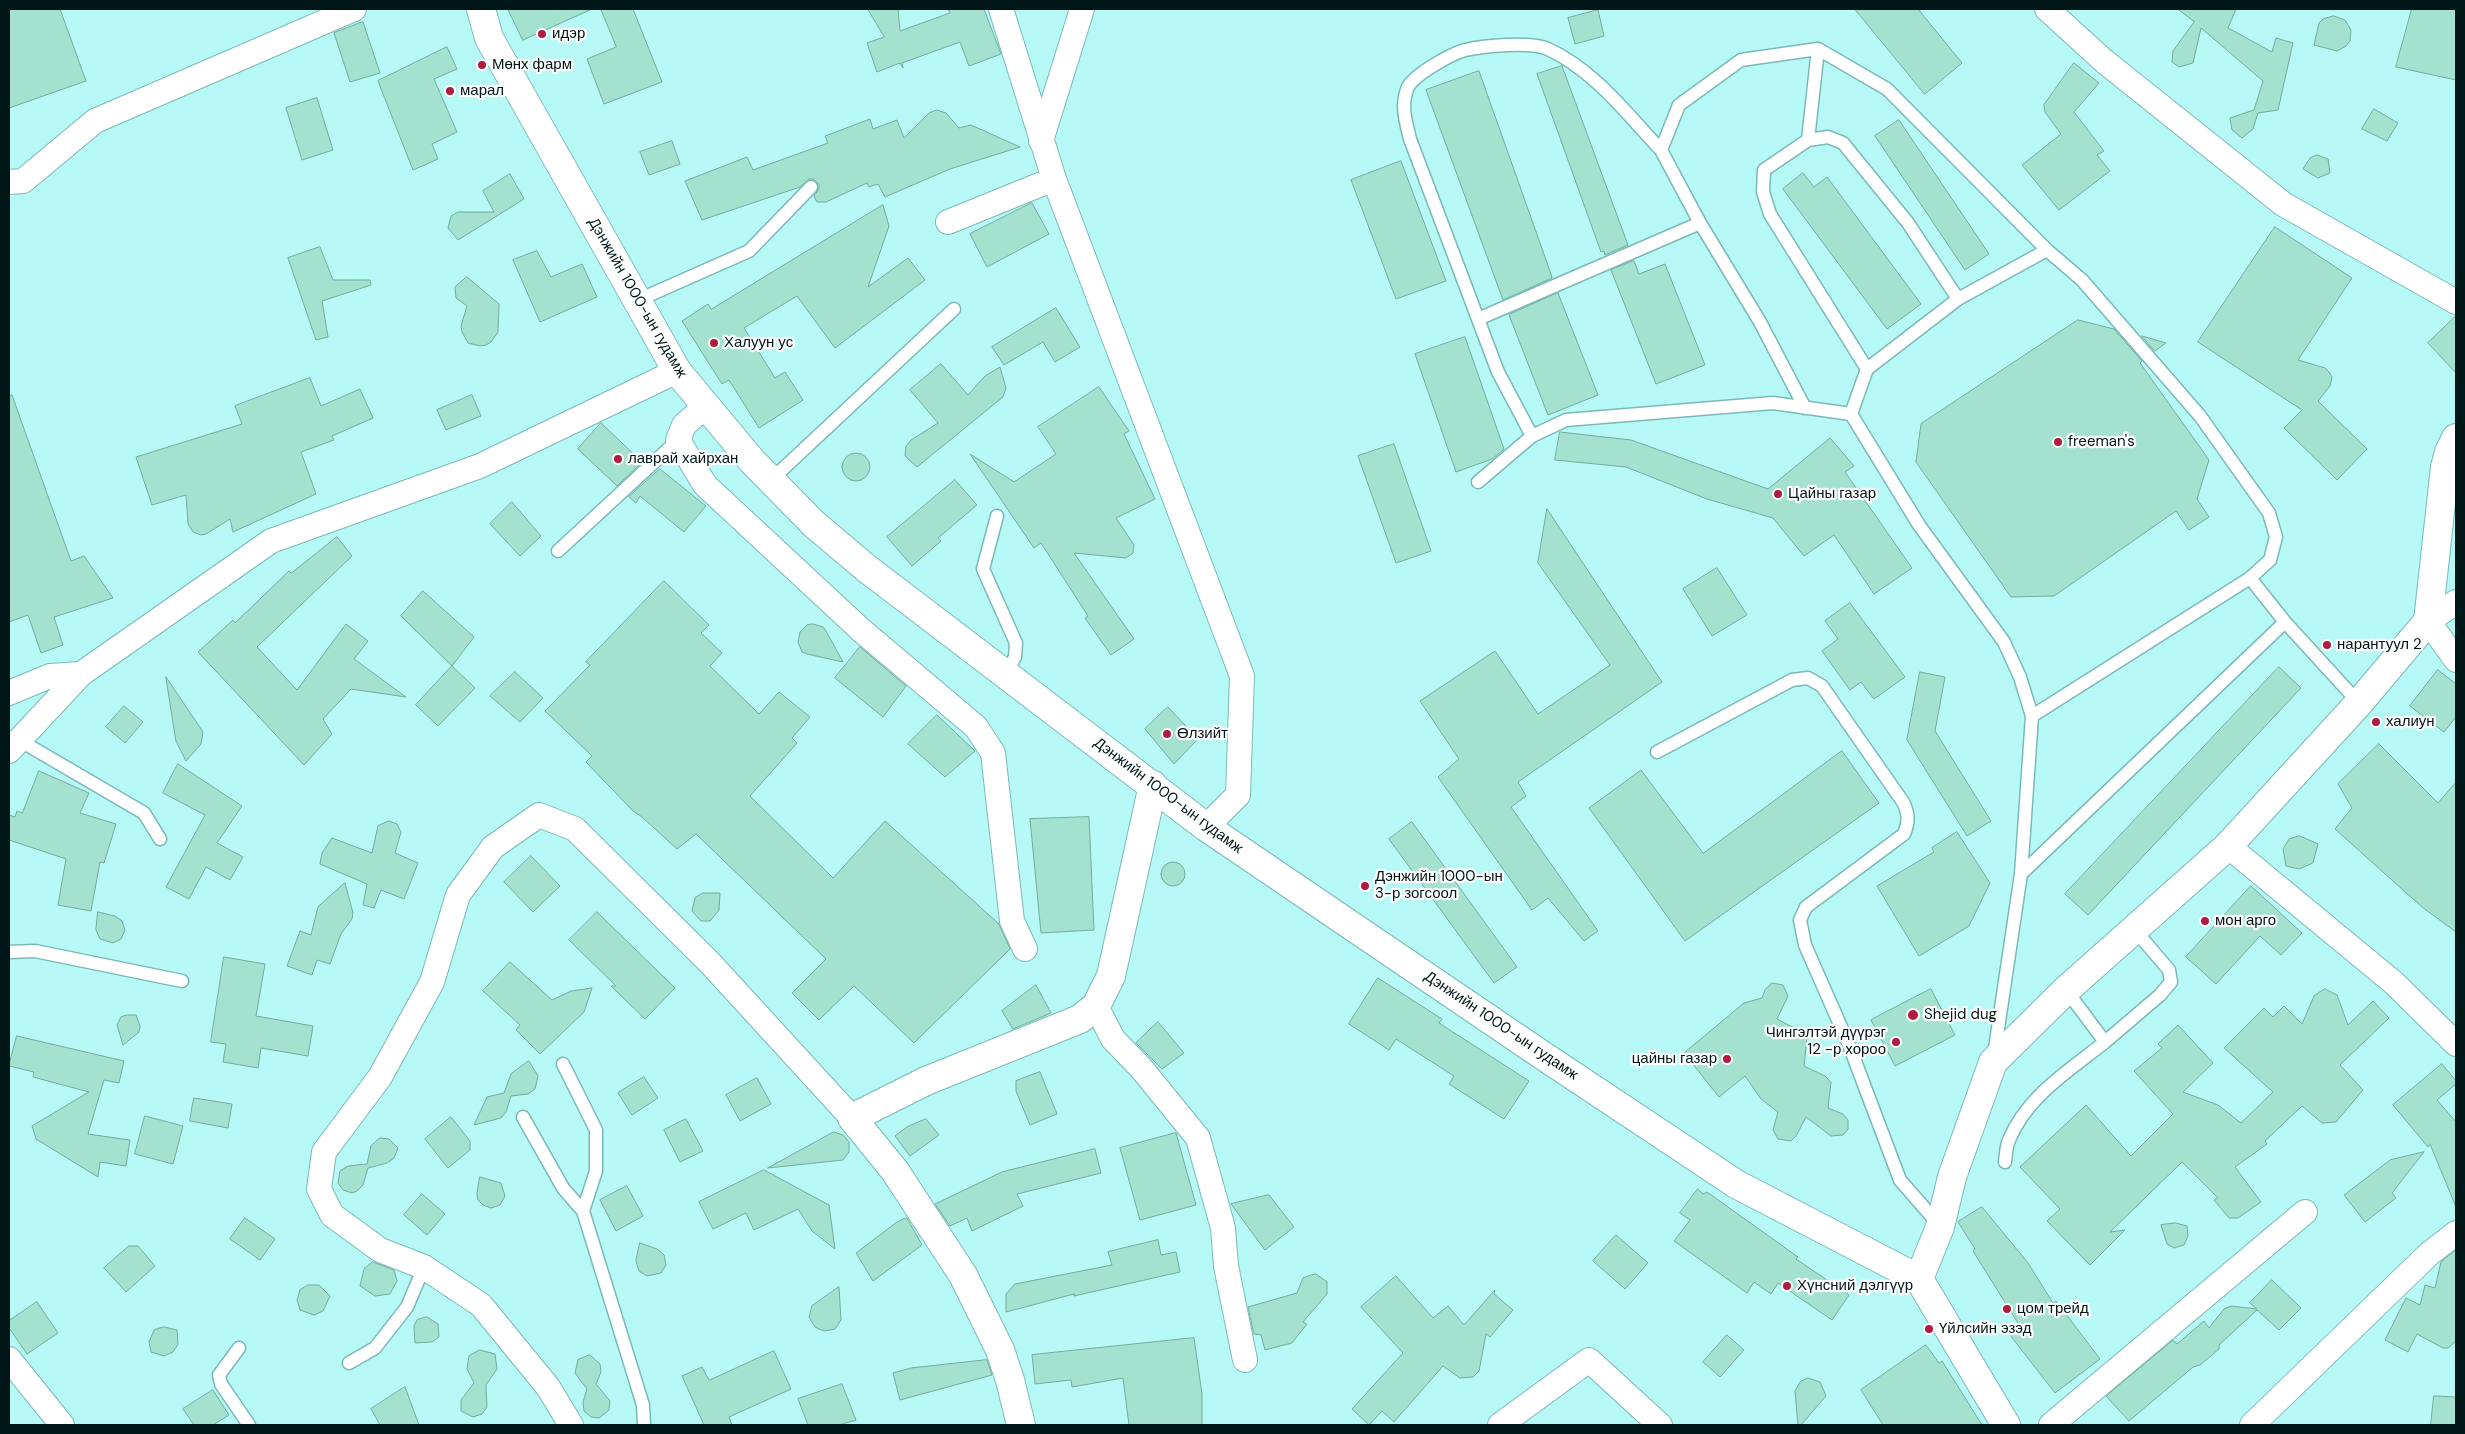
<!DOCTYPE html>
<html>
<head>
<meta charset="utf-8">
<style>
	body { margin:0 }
	#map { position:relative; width:2465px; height:1434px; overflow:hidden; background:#b6f9f7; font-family:"DM Sans",sans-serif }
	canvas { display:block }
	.frame { position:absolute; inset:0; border:10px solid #001616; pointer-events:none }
</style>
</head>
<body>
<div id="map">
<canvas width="2465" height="1434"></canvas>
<div class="frame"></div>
</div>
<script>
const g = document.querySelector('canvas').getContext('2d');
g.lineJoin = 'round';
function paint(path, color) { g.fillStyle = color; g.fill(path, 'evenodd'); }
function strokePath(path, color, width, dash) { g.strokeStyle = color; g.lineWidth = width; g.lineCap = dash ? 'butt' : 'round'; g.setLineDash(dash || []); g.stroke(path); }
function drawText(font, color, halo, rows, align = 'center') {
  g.font = font + ' "DM Sans",sans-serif'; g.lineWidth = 4.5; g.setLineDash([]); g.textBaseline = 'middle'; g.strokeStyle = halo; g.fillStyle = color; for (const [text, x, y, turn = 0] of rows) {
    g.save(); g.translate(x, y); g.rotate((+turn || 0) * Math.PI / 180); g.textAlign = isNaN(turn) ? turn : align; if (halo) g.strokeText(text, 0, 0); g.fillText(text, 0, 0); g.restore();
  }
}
const building = new Path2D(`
	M9,9h51l26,72 -77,27z
	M508,9h84l-69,31z
	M601,9h32l29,73 -58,22 -17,-45 29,-12z
	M868,9h30l2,22 50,-18 -2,-4h36l17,45 -32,12 -9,-24 -58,21 1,5 -3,-5 -23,9 -10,-29 17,-6z
	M1855,9h63l44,54 -37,31z
	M2178,9h58l-8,19 44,24 4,-14 17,5 -15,67 -20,3 -5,16 -11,9 -10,-8 -2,-12 24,-8 9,-29 -62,-53 -8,35 -14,4 -7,-5 1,-11 21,-29z
	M2412,9h44v71l-60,-13z
	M1598,10l6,26 -29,8 -7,-26z
	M2334,16l11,4 6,10 -1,11 -4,5 -9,5 -23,-6 5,-22 4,-4z
	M363,22l17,51 -30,9 -16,-49z
	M447,47l10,22 -23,10 23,53 -25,12 6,15 -25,11 -35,-89z
	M2074,63l25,20 -25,29 30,39 -7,4 13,16 -51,39 -37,-45 39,-31 -16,-22 -1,-7z
	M1562,66l66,179 -23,10 -1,-4 -3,1 -64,-178z
	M1479,71l72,203 1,4 -49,22 -77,-210z
	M317,98l16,52 -31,10 -16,-52z
	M2374,109l24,14 -11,18 -25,-12z
	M937,110l9,3 13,15 12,-3 49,22 -70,22 -65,28 -7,-13 -9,3 -2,-4 -41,19h-9l-3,-6 5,-7v-5l-6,-5h-4l-9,8 -98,33 -17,-39 62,-24 6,13 75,-27 -3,-7 45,-17 3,10 24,-9 7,18 25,-25z
	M1899,120l90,134 -24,16 -90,-134z
	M672,141l8,23 -31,11 -9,-23z
	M2317,155l11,4 2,14 -12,5 -15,-9 7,-11z
	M1401,161l45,120 -50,18 -45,-119z
	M1803,173l11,14 13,-10 94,127 -34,25 -104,-140z
	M510,174l14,25 -66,41 -10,-12 3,-12 7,-4h36l-11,-21z
	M1032,203l17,31 -62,33 -17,-33z
	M883,205l6,21 -21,61 40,-29 17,22 -90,68 -38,-52 -53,32 31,50 10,-6 18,28 -44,28 -30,-48 -7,4 -40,-63 26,-17 3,5z
	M2275,227l77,51 -54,82 27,8 4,4 3,5 -2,9 -12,15 49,48 -30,31 -53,-52 18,-18 -104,-68z
	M320,247l13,33h37l1,5 -49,16 6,36 -12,3 -28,-82z
	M537,251l14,26 31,-13 15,33 -57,25 -27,-62z
	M1634,261l5,13 26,-10 40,101 -49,19 -45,-114z
	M467,277l32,27 -1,28 -7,10 -5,3 -6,1 -12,-3 -6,-11 -1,-6 6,-20 -11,-8 -1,-11z
	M1558,293l40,102 -50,20 -39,-100z
	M1056,308l24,39 -25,15 -12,-20 -39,23 -12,-18z
	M2456,316v57l-28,-30z
	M2078,320l36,9 28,32 -2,2 69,97 -12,39 12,18 -20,13 -13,-19 -122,85 -43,1 -95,-135 5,-38z
	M2142,336l24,7 -11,8z
	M1465,337l39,112 -12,10 -36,13 -41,-118z
	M941,364l27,31 17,-19 15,-9 6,21 -3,9 -86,70 -12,-11 1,-10 5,-6 27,-17 -28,-33z
	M310,378l11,28 39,-17 13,29 -41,18 2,4 -33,12 15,42 -83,38 -3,-13 -24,15 -5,1 -8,-3 -5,-8 -2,-29 -34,10 -16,-48 106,-33 -7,-18z
	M1099,387l30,44 -5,3 31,65 -39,19 18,27 -1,8 -7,5 -52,-5 60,86 -23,16 -26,-37 3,-2 -47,-73 -7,5 -64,-94 44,28 42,-28 -18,-27z
	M9,395h3l59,166 13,-5 29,42 -59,19 9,28 -22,8 -13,-38 -19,7z
	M472,395l9,21 -35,14 -9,-20z
	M601,423l41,39 -25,24 -39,-37z
	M1560,432l71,8 137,49 62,-51 24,28 -9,6 67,96 -38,26 -40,-59 -30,21 -31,-38 -66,-19 -81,-32 -71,-7z
	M1394,444l37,107 -35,12 -38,-107z
	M842 467a14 14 0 1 1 28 0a14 14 0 1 1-28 0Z
	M660,469l46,37 -22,26 -44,-36 -4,7 -7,-6z
	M955,480l22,25 -39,33 3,3 -29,25 -25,-29z
	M512,502l29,34 -21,20 -30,-32z
	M1547,509l115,173 -144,100 8,14 -15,11 87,124 -14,10 -36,-43 -16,12 -94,-133 21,-18 -39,-58 75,-50 43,63 72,-49 -72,-102z
	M337,537l15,19 -95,91 40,43 49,-66 22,17 -14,18 52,38 -55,-8 -28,30 9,15 -28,31 -106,-113 35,-32 2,3 54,-52 2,2z
	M1717,568l30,47 -35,21 -29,-47z
	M664,581l45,44 -8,8 21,20 -12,13 49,48 20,-22 31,25 -18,21 5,5 -47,53 83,82 52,-57 114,103 11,25 -96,94 -60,-57 -35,34 -27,-27 34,-34 -130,-125 -19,15 -35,-32 -9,-6 -47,-49 6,-6 -47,-45 45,-46 -4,-3z
	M423,591l51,46 -22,29 -51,-50z
	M1850,603l55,74 -31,22 -13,-17 -11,8 -28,-39 16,-12 -13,-18z
	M813,624l10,3 3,4 17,31 -36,-8 -5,-2 -4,-10 2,-10 7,-7z
	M860,647l46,39 -23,31 -48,-39z
	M452,666l23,22 -37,38 -22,-21z
	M2279,667l22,21 -213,227 -23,-21z
	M2438,670l18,14v33l-12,15 -34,-26z
	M515,672l28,26 -23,24 -30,-26z
	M1920,672l25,5 -10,54 56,90 -24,15 -60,-96z
	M166,677l37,55 -2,12 -15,17 -10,-20z
	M124,706l19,16 -18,21 -19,-16z
	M1168,707l30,32 -24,25 -29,-35z
	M937,715l38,36 -30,26 -37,-33z
	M2379,744l59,59 18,-21v150l-34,-25 -87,-78 17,-21 -14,-24z
	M1842,751l37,52 -194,138 -96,-133 52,-38 62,83z
	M178,764l64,42 -25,37 26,14 -13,23 -24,-13 -17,32 -23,-12 39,-72 -42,-22z
	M39,771l50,22 -9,20 36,11 -12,39 -4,-1 -9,49 -33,-6 8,-46 -57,-19v-25l6,2 2,-6 5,2z
	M1089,817l5,113 -53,3 -11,-114z
	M389,821l8,3 4,8 -6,21 23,10 -14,36 -23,-9 -7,18 -11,-3 4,-21 -47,-20 2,-11 10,-15 40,15 6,-27z
	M1412,822l105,145 -23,16 -105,-144z
	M1957,832l33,51 -21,43 -50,30 -42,-70 57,-34 -2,-4z
	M2300,836l18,8 -5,19 -14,6 -13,-3 -3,-17 6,-10z
	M531,856l29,30 -27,26 -29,-30z
	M1161 874a12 12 0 1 1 24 0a12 12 0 1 1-24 0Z
	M345,883l8,30 -1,6 -11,15 -11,30 -13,-4 -5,15 -25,-9 13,-35 11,4 7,-28z
	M2251,886l51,47 -21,22 -21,-19 -44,48 -30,-27z
	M703,893h17l-1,17 -9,11h-9l-9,-10 3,-13z
	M98,912l17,4 7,5 3,9 -4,9 -8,4 -13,-4 -4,-9z
	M597,912l78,76 -30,31 -34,-33h5l-47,-46z
	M224,957l41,7 -9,52 57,10 -5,30 -47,-8 -3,20 -35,-6 3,-18 -15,-2z
	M510,962l42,38 19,-9 21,-3 -8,24 -44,42 -24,-24 4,-5 -37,-34z
	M1378,978l64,41 -3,4 90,58 -25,38 -55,-35 5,-8 -58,-37 -7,11 -40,-26z
	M1772,983l11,2 5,11 -11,23 25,13 5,6 -3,28 21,10 6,6 -3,26 15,6 5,6v9l-5,6 -12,1 -25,-19 -10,19 -5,5 -13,-2 -5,-9 5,-18 -17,-13 -16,-23 -26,21 -35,-44 60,-50 18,-5 3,-8z
	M1036,985l15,28 -38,16 -11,-18z
	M1931,989l24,46 -60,31 -24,-46z
	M2325,989l12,6 11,30 25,-24 16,17 -49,47 23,25 -27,32 -14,1 -20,-17 -37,35 2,3 -32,23 26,35 -23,16h-9l-15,-18 4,-2 -36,-36 -72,70 15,-2 -35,35 -43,-44 13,-12 -40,-42 66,-62 45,51 42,-42 -39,-43 28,-23 -4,-4 20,-19 35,38 -30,29 35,13 23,18 32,-31 -49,-44 40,-40 9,9 11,-11 18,18 12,-28z
	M128,1015h8l4,11 -1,6 -16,13 -6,-20 4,-8z
	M1158,1022l26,31 -22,16 -26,-26z
	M17,1036l107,25 -5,22 -15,-3 -16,54 42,6 -4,26 -26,-4 -2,15 -62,-38 -4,-13 57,-34 -56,-15 1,-5 -25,-6z
	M529,1061l9,15 -3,13 -7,5 -17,2 -5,16 -5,6 -27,7 13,-28 17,-4 7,-19z
	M2442,1064l14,17v3l-19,16 19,22v85l-26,-63 -2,3 -35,-42z
	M1040,1072l17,42 -27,11 -14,-34v-10z
	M644,1077l14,21 -26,17 -14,-22z
	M757,1078l14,26 -31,17 -14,-26z
	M194,1098l38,6 -4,24 -38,-7z
	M145,1116l38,10 -10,38 -38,-10z
	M451,1117l19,24v9l-22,18 -23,-29z
	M686,1119l17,32 -23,11 -16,-32z
	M926,1119l13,16 -29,21 -15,-20 12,-9z
	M834,1132l9,3 6,7v10l-6,8 -75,8z
	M1176,1133l20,72 -56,15 -20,-72z
	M380,1138l9,1 9,9 -4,10 -7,5 -19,5 -5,17 -6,6 -5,2 -9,-3 -5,-7 2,-12 8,-5 19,-2 4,-18z
	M1095,1149l6,24 -84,21 6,12 -51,25 -5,-13 -17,8 -15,-22 67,-32z
	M2424,1152l-32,41 4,5 -31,24 -21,-27 46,-35z
	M764,1170l65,35 6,44 -23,-18 -14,-22 -44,21 -8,-17 -33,16 -14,-27z
	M480,1177l21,6 4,13 -5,9 -9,3 -8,-3 -5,-5 -1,-6z
	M627,1186l16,30 -27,15 -16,-31z
	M1698,1189l5,5 4,-2 91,65 -2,2 53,36 -17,25 -54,-37 -7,11 -17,-12 -7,11 -73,-52 16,-21 -10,-7z
	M422,1194l23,20 -18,21 -23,-20z
	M1269,1195l25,32 -29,23 -34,-46z
	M1982,1207l46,56 25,40 3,-2 44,58 -45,34 -45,-58 11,-7 -48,-77 2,-2 -17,-27z
	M245,1218l30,21 -15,21 -30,-21z
	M907,1218l15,27 -49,36 -17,-28 41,-31z
	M2176,1223l11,3 1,10 -4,9 -10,3 -7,-4 -6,-19z
	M1616,1235l32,28 -23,26 -32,-28z
	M1158,1240l3,15 15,-3 4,20 -106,24v-2l-68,18v-18l9,-10 97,-19 -4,-13z
	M640,1243l17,6 7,6 2,10 -5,8 -14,3 -8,-5 -3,-10z
	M129,1246h9l17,20 -29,26 -22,-24z
	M2456,1250v91l-8,7h-5l-26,-14 -9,18 -23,-12 21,-42 14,7 5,-20 10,3 6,-26z
	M373,1262l21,8 3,11 -7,13 -15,2 -15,-10 4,-17z
	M1316,1274l11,8v12l-24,28 4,2 -15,19 -27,7 -4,-15 -7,-1 -6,-27 49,-14 6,-15z
	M1396,1276l37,42 15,-12 16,19 31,-35 -1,4 19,16 -23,27 -4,-3 -7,37 -6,6 -13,1 -17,-12 -49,56 -12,-11 -13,14 -17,-16 51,-56 -42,-46z
	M2272,1280l29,28 -22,22 -22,-20 -38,35v4l-19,16 -7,2 -64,54 -23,-25 67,-56 4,4 27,-23 5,7 15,-19 7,-3 26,3 -7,-6z
	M308,1285h11l11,11 -7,15 -9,4 -14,-5 -3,-10 3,-10z
	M839,1287l2,33 -6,9 -11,2 -5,-2 -4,-2 -6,-10 3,-11z
	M37,1302l21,31 -31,21 -18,-26v-7z
	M427,1317l11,7 1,13 -7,5 -17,1 -1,-17 3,-6z
	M164,1327l13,3 1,14 -5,8 -9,4 -13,-4 -2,-10 5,-12z
	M1727,1335l17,15 -24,27 -17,-15z
	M1194,1338l8,56v31h-73l-6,-47 -51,9 -1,-7 -36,4 -3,-29z
	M1926,1345l13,18 3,-2 40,64h-99l-22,-35z
	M480,1350l15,4 2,15 -11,16 1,22 -5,7 -9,3 -12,-6v-11l13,-17 -7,-14 2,-13z
	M774,1351l17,38 -62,28 3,8h-28l-22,-49 20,-9 7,13z
	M590,1355l10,9 1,8 -5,12 14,17 -1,9 -10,8 -8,-1 -7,-6 -1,-9 4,-13 -12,-16 3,-13z
	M987,1360l5,15 -92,25 -7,-27 18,-5z
	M1808,1378l12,4 6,14 -25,29h-3l-3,-34 5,-9z
	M842,1384l14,36 -17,5h-31l-10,-26z
	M405,1387l14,38h-39l-9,-16z
	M213,1390l16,25 -16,10h-19l-11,-16z
	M2434,1396l22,1v28h-25z`);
paint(building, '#a5e1cf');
strokePath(building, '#72ac9b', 1);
const service = new Path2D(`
	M1808,140l10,-91
	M1958,299l-50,-76 -65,-80 -15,-6 -20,3 -44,30 -1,22 7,22 97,155 -16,45 68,111 85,117 16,35 12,39 -11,158 -27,181
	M636,301l113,-50 62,-64
	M1478,319l222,-96
	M1867,369l91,-70 89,-49
	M1805,408l-45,-86 -60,-99 -39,-73 18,-45 62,-45 77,-11 69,40 160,161 35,30 118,136 69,97 7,24 -6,23 -20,18 35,44 74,81
	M1532,436l-34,-64 -88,-233c-4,-17 -10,-34 -2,-52 7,-13 43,-33 57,-37 18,-4 66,-9 83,-1 46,21 79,65 113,101
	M771,480l183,-171
	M1478,482l54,-46 34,-16 207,-17 78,11
	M997,516l-14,53 33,74 -1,14 -9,17
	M558,551l120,-111
	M2032,716l218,-138
	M19,740l125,73 16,26
	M1657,752l135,-72 16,-2 14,8 81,116c6,12 6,20 1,32l-98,73 -6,13 5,25 44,100 51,135 40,46
	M2021,874l264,-252
	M9,952l26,-1 147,30
	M2105,1042l55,-47 11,-13 -2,-12 -35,-41
	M563,1064l33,66v41l-13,40 60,194 1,20
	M523,1117l40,71 20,23
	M2005,1162c1,-7 1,-16 4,-22 18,-44 61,-70 96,-98l-39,-52
	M239,1348l-20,27 2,9 28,41
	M349,1363l26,-15 32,-41 17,-40`);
const minor = new Path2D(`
	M1001,9l53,170 188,497 -4,119 -32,32
	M2047,9l57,52 179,143 173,98
	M1041,141l41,-132
	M9,182l14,-1 72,-60 259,-112
	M948,222l106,-43
	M706,406l-22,19 -6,15 27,45 156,145 115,97 17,26 19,168 13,28
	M2456,602l-28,19 28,39
	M9,693l41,-17 31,-2
	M9,751l72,-77 190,-133 209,-75 197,-95
	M2228,846l166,137 62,61
	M1096,1006l17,33 28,29 57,70 25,90 3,38 19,94
	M9,1359l53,66
	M571,1425l-23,-38 -67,-82 -57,-38 -44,-17 -48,-35 -13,-26 5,-37 56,-75 52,-95 26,-87 35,-48 46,-32 36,14 136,135 141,154
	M1500,1425l89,-65 71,65
	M2051,1425l254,-213
	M2252,1425l177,-171 27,-21`);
const tertiary = new Path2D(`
	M1919,1279l21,-52 12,-50 41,-115 73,-72 162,-144 131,-143 69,-82 17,-154 4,-15 7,-14
	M1021,1425l-11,-45 -10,-30 -37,-75 -68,-104 -43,-53 74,-37 154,-62 16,-13 15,-30 42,-191`);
const secondary = new Path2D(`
	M481,9l8,29 188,333 75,90 62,63 52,44 340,259 336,228 194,129 183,95 87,146`);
strokePath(service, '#79bab8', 15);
strokePath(minor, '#79bab8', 26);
strokePath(tertiary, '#79bab8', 30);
strokePath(secondary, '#79bab8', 30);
strokePath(service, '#fff', 12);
strokePath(minor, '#fff', 24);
strokePath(tertiary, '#fff', 28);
strokePath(secondary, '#fff', 28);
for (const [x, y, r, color] of [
	[542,34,5,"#b01c41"],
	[482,65,5,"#b01c41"],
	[450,91,5,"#b01c41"],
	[714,343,5,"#b01c41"],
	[2058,442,5,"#b01c41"],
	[618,459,5,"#b01c41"],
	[1778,494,5,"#b01c41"],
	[2327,645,5,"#b01c41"],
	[2376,722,5,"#b01c41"],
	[1167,734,5,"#b01c41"],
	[1365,886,5,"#b01c41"],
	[2205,921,5,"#b01c41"],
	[1913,1015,6,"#b01c41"],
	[1896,1042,5,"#b01c41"],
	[1727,1059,5,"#b01c41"],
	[1787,1286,5,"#b01c41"],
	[2007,1309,5,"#b01c41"],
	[1929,1329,5,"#b01c41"]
]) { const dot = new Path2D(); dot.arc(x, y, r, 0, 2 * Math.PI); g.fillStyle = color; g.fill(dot); strokePath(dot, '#fff', 2); }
drawText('15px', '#001616', '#fff', [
	["идэр",552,34],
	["Мөнх фарм",492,65],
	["марал",460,91],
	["Халуун ус",724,343],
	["freeman's",2068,442],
	["лаврай хайрхан",628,459],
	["Цайны газар",1788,494],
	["нарантуул 2",2337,645],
	["халиун",2386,722],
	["Өлзийт",1177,734],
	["Дэнжийн 1000-ын",1375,877],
	["3-р зогсоол",1375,894],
	["мон арго",2215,921],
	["Shejid dug",1924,1015],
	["Чингэлтэй дүүрэг",1886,1033,"right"],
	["12 -р хороо",1886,1050,"right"],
	["цайны газар",1717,1059,"right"],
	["Хүнсний дэлгүүр",1797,1286],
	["цом трейд",2017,1309],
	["Үйлсийн эзэд",1939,1329]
], 'left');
drawText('15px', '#001616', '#fff', [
	["Дэнжийн 1000-ын гудамж",637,298,60],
	["Дэнжийн 1000-ын гудамж",1168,796,37],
	["Дэнжийн 1000-ын гудамж",1501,1026,34]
]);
</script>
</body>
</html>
